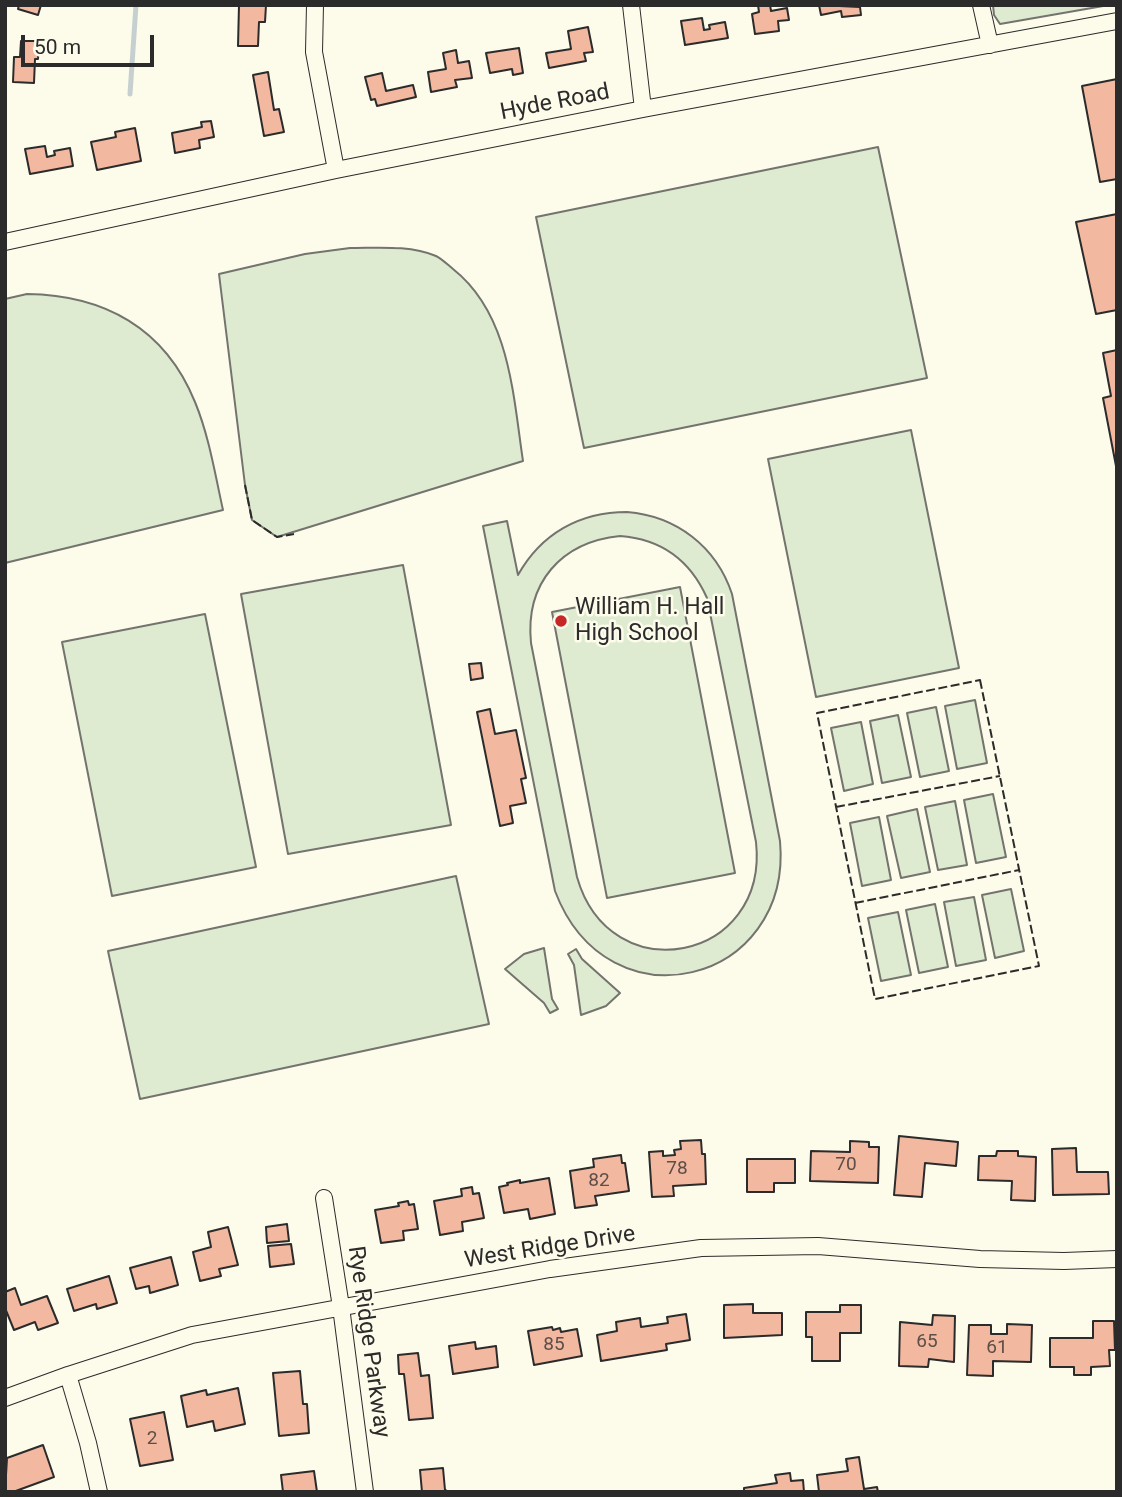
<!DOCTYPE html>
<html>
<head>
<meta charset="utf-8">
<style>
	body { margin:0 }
	#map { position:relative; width:1122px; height:1497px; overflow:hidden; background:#fdfbea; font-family:Roboto,sans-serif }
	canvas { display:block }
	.frame { position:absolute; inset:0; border:7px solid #2b2b2b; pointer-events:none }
	.scale { position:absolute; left:21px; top:35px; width:133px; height:32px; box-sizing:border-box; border:4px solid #2b2b2b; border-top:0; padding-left:9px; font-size:21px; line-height:24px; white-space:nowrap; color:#2b2b2b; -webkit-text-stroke:5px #fdfbea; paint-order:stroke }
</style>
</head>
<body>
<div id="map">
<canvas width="1122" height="1497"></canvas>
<div class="frame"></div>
<div class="scale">50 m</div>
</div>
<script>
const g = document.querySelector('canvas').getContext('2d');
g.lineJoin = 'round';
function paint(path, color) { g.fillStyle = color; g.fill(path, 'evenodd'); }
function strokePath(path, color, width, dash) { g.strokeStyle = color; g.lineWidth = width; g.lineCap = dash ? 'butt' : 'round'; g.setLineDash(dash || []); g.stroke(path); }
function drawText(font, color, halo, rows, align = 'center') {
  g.font = font + ' Roboto,sans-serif'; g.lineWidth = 5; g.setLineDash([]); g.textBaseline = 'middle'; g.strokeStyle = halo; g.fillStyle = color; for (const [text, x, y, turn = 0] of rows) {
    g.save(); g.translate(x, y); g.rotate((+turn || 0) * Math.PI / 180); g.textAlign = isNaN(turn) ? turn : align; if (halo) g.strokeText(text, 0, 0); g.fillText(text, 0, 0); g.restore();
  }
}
const green = new Path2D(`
	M993,5h116l-109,19 -6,-9z
	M878,147l49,231 -343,70 -48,-231z
	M350,248c29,0 59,-3 86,8 6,3 12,9 17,13 57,45 60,126 70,192l-246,76 -25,-17 -7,-35 -26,-211 86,-20z
	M27,294c77,1 138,34 168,108 14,34 20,72 28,108l-218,53v-264z
	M911,430l48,238 -143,29 -48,-238z
	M627,512c49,4 89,34 105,82l48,247c13,143 -172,190 -225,50l-72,-365 24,-5 11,54c23,-41 61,-63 109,-63zM620,536c41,3 70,24 87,62l49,244c13,120 -146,151 -179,35l-46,-234c-6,-60 30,-101 89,-107z
	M403,565l48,260 -163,29 -47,-260z
	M680,587l55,286 -128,25 -55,-286z
	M205,614l51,253 -144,29 -50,-254z
	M975,700l12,63 -30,6 -12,-63z
	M936,707l13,64 -29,6 -13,-64z
	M898,715l13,62 -29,6 -12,-62z
	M861,722l12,62 -29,7 -13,-63z
	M993,794l13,63 -30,6 -12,-63z
	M955,801l12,64 -29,5 -13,-63z
	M917,809l13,63 -29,6 -14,-62z
	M879,817l12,63 -29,6 -12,-63z
	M456,876l33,148 -349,75 -32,-148z
	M1011,889l13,62 -29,7 -13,-63z
	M974,897l12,63 -30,6 -12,-64z
	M935,904l13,63 -29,6 -13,-63z
	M898,912l13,63 -30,6 -13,-63z
	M544,948l8,51 6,10 -8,4 -6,-10 -39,-34 19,-15z
	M576,949l6,10 38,34 -14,13 -25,9 -7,-50 -6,-11z`);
paint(green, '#deebd1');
strokePath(green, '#74746e', 2);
strokePath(new Path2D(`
	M130,94l6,-89`), '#c7d0d0', 5);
const building = new Path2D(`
	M19,5h22l-3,10 -20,-6z
	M239,5h27l-1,17h-6l-1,24h-20z
	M758,5h12l1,6 16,-3 2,12 -11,1 1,10 -24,3 -3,-20 7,-2z
	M819,5l41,2 1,8 -19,2 -1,-6 -20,4z
	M702,18l2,12 6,-1 -1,-4 16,-3 3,16 -43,7 -4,-24z
	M588,27l5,25 -9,1 2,8 -37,7 -3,-15 25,-4 -3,-18z
	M21,41h18l-1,18h-3l-1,24 -21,-1 1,-25h6z
	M519,48l4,25 -10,2 -1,-6 -22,4 -4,-20z
	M456,50l2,13 11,-2 3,17 -17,2 2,7 -26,5 -3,-20 18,-3 -3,-16z
	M268,72l6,38 5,-1 5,23 -20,4 -11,-61z
	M382,73l4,18 27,-6 3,12 -39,9 -2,-7 -4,1 -6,-23z
	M1117,79v100l-17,3 -18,-96z
	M211,121l3,16 -15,3 1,8 -25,5 -3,-20 30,-6 -1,-5z
	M135,128l6,33 -44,9 -6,-28 25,-5 -1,-5z
	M45,146l2,11 8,-2 -1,-4 16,-3 3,18 -43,8 -5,-25z
	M1117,214v96l-21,4 -20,-92z
	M1117,350v116h-1l-13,-68 8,-2 -8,-43z
	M481,663l2,15 -12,2 -2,-16z
	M490,709l5,25 21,-4 10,48 -5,1 5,24 -16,3 3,17 -13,3 -23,-114z
	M899,1136l59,6 -2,24 -31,-3 -3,34 -28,-2z
	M701,1140l1,14h3l1,30 -33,2 1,10 -22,1 -3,-45 14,-1v5l12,-1 -1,-5 7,-1 -1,-8z
	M850,1141l19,1v5h10l-1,36 -68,-2 1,-30 39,1z
	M1076,1148l1,24h31l1,22 -56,1 -1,-46z
	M997,1151h21v5l18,1 -1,44 -24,-1 1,-19 -34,-1 1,-24h17z
	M621,1155l1,8h3l4,28 -34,5 2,9 -22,3 -5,-37 24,-4 -1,-8z
	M747,1159h48v24h-21v9h-27z
	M549,1178l6,36 -25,5 -2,-10 -24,4 -5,-26 9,-2 -1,-2 13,-3v3z
	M472,1187l1,7 6,-1 5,25 -22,4 1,9 -23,4 -6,-34 28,-5 -1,-7z
	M408,1201l1,4 5,-1 4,25 -15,2 1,9 -23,3 -6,-33 24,-4 -1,-3z
	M287,1224l2,17 -22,2 -1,-16z
	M228,1227l10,38 -19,4 2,7 -21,5 -7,-29 18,-5 -3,-15z
	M291,1244l3,20 -24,3 -2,-21z
	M171,1257l7,28 -28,8 -1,-7 -13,3 -6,-21z
	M109,1276l8,27 -20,6 -1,-5 -22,7 -7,-22z
	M15,1288l6,17 26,-9 11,27 -20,7 -3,-8 -21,8 -9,-22v-16z
	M753,1304v9h29v22l-58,3v-33z
	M840,1305h21v28h-21v28h-28v-24h-6v-25h34z
	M686,1314l4,26 -24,4 1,6 -66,11 -4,-26 20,-4 -1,-9 24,-4 1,9 27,-4 -1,-6z
	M933,1315l22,1 -1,46 -25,-3 -1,8 -29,-1 1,-44 32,3z
	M1093,1321h21l1,29h-6l1,16 -19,1v8h-17v-8h-24v-29h43z
	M1007,1324l25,1 -1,37 -38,-1v15l-26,-1 2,-50h22v9h16z
	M552,1327l1,3 7,-2 1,4 16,-3 5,27 -48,9 -6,-34z
	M475,1342l1,7 20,-3 2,21 -45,7 -4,-28z
	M418,1353l3,23 8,-1 4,43 -24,2 -5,-46h-5l-1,-19z
	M300,1371l3,33h4l2,29 -30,3 -6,-63z
	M238,1388l7,36 -30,7 -2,-10 -26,6 -6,-31 25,-6 1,5z
	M164,1412l9,48 -33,6 -10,-47z
	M43,1445l11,32 -41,15h-8l2,-34z
	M859,1457l5,32 13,-2 1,5h-59l-2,-17 31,-4 -2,-12z
	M443,1468l2,22 4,2h-27l-2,-22z
	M314,1471l3,21h-34l-2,-17z
	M790,1473l1,8 12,-1 1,12h-60v-4l33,-5 -2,-8z`);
paint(building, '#f2b8a0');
strokePath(building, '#2b2b2b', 2);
const minor = new Path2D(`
	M315,5l-1,47 22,118
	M631,5l12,104
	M981,5l9,40
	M5,242l331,-72 307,-61 474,-88
	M324,1198l17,109 24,185
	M68,1375l20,68 11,49
	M5,1398l63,-23 124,-40 358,-66 151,-21 117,-2 162,13 84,2 53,-2`);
strokePath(minor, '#2b2b2b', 18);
strokePath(minor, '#fdfbea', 16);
strokePath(new Path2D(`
	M245,485l7,35 25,17 17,-3
	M980,680l59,286 -164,33 -58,-286z
	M836,807l164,-31
	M855,903l164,-33`), '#2b2b2b', 2, [9, 3.5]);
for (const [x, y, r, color] of [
	[561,621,7,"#c62828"]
]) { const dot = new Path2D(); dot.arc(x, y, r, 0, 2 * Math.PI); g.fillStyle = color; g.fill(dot); strokePath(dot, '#fdfbea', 2.5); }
drawText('19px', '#5d4e48', null, [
	["70",846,1165],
	["78",677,1169],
	["82",599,1181],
	["65",927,1342],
	["85",554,1345],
	["61",997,1348],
	["2",152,1439]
]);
drawText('23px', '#2b2b2b', '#fdfbea', [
	["Hyde Road",555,103,-11],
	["West Ridge Drive",550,1248,-9],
	["Rye Ridge Parkway",368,1342,82]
]);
drawText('23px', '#2b2b2b', '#fdfbea', [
	["William H. Hall",575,608],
	["High School",575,634]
], 'left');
</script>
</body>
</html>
